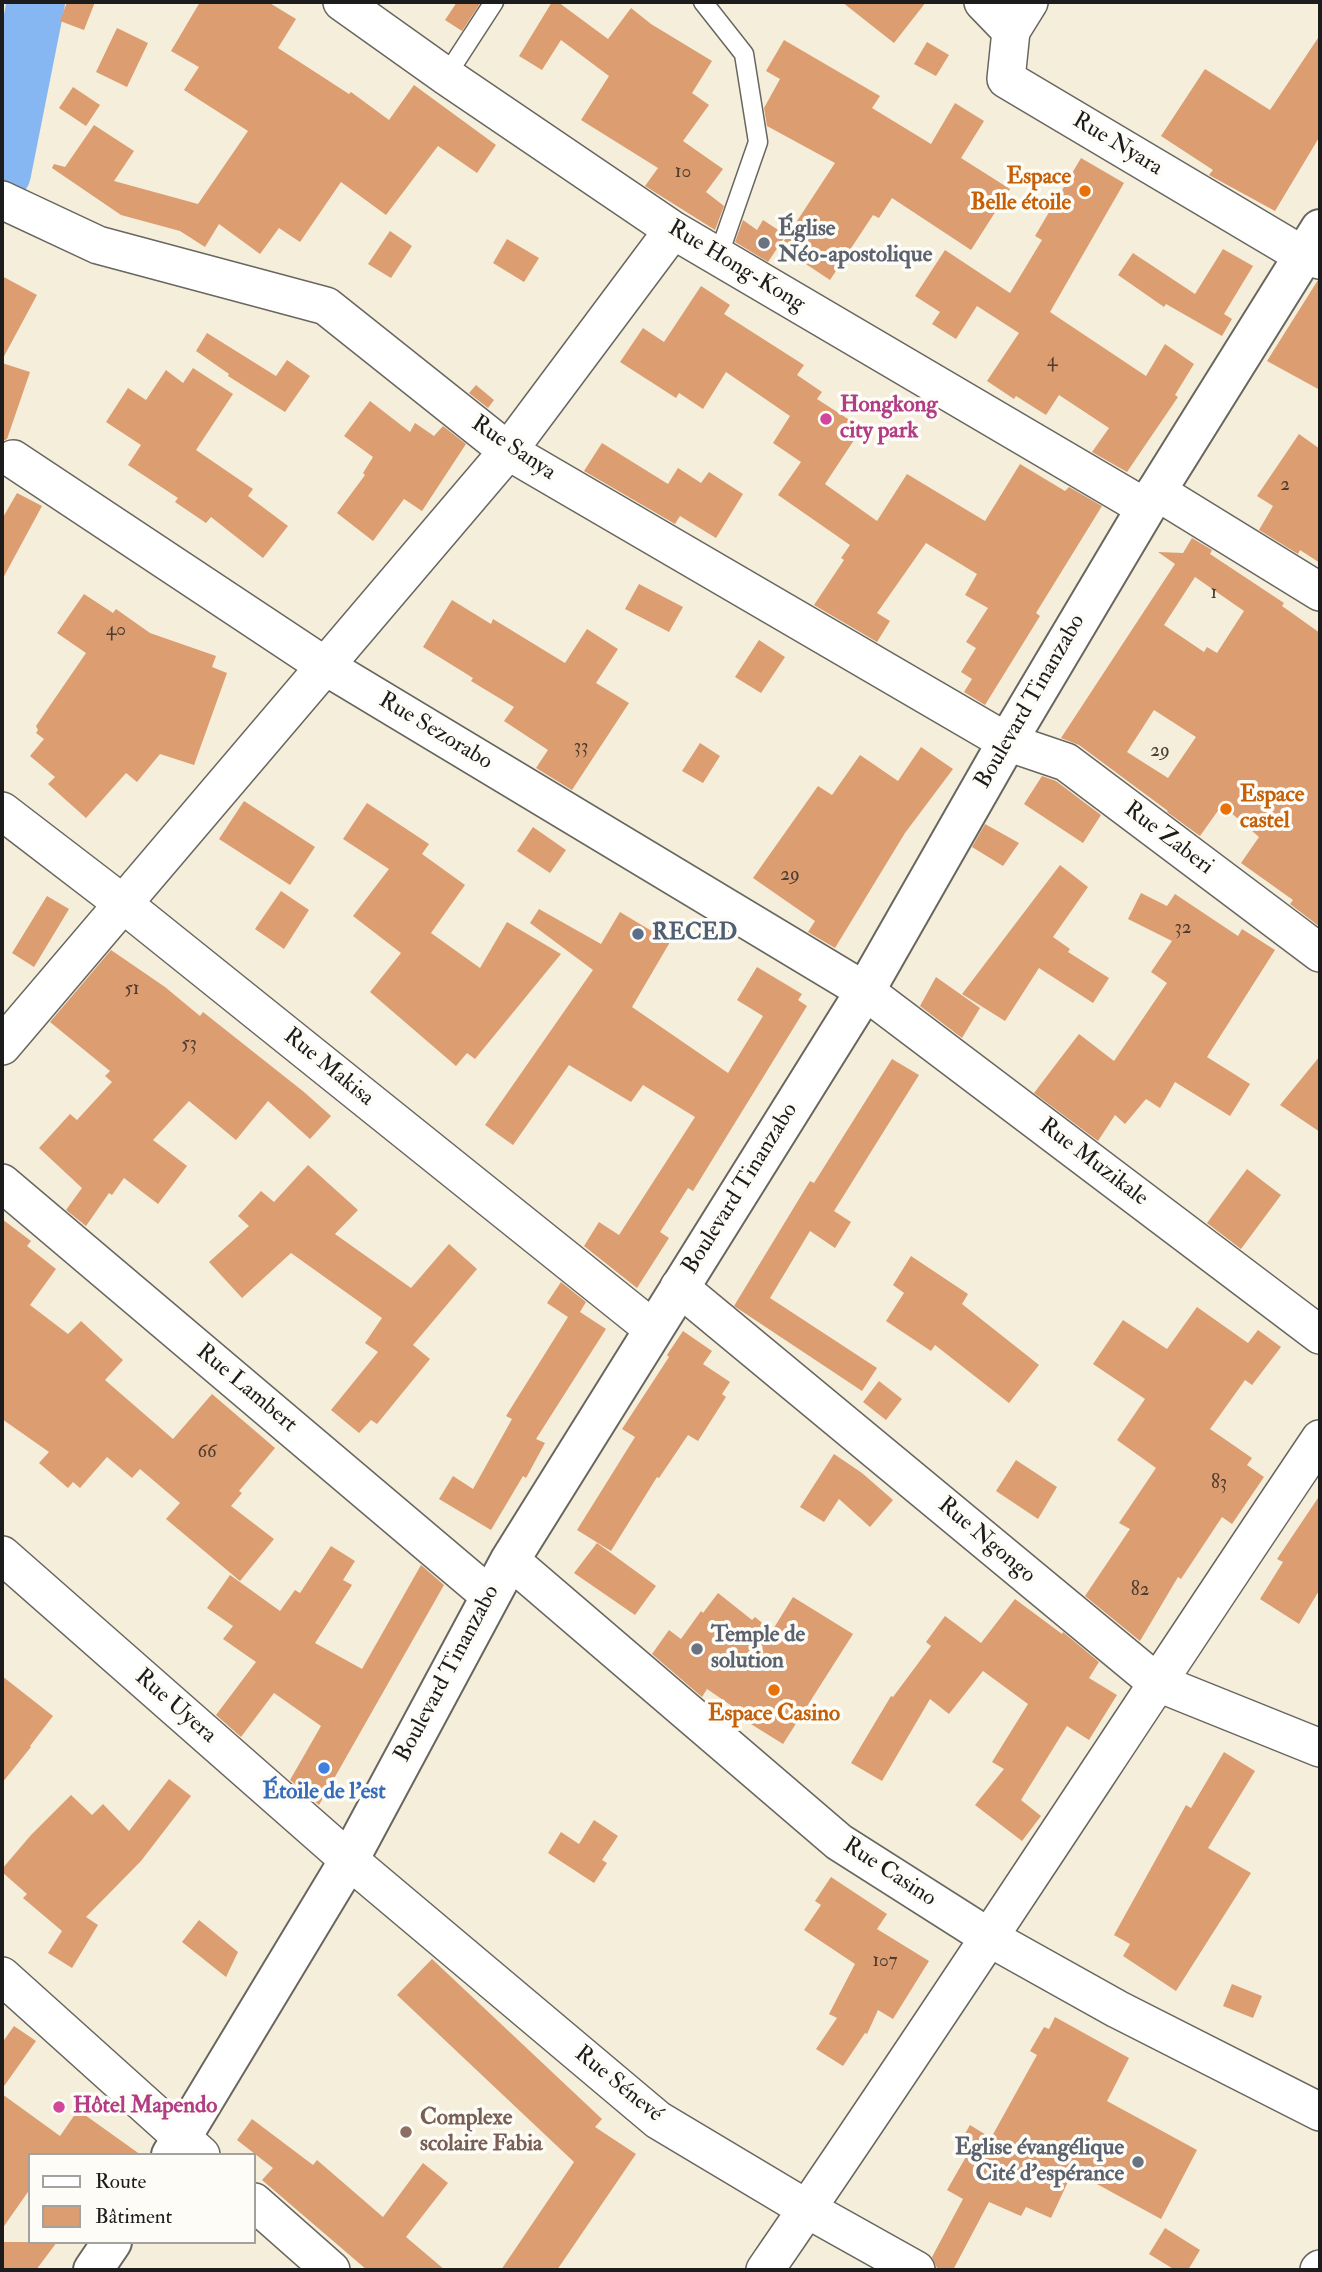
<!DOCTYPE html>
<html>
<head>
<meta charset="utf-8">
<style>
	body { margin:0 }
	#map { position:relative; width:1322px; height:2272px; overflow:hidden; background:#f5eedb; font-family:"IM FELL Double Pica",serif }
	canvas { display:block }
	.frame { position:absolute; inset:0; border:4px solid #1c1c1c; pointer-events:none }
	.legend { position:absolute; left:28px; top:2153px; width:228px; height:91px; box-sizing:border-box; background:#fdfcf7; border:2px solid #a3a29f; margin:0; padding:9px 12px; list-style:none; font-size:21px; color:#1c1c1c }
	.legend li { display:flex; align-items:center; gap:14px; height:35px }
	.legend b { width:35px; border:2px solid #a3a29f }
</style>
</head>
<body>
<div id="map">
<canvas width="1322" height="2272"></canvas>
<div class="frame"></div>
<ul class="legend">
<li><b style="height:9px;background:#fff"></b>Route</li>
<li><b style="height:19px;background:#dc9d71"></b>Bâtiment</li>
</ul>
</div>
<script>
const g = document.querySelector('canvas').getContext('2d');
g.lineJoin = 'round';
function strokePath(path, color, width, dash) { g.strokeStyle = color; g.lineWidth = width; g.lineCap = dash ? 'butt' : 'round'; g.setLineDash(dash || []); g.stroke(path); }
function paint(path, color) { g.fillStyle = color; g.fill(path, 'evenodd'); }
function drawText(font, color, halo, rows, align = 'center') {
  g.font = font + ' "IM FELL Double Pica",serif'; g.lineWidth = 7; g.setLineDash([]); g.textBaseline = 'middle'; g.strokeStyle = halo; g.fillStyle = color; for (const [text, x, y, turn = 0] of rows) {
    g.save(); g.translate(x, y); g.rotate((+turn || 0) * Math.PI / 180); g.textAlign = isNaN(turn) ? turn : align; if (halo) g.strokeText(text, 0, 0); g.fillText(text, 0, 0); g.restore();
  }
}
strokePath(new Path2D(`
	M2,173l34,-171`), '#86b7f2', 58);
paint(new Path2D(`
	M67,2h28l-11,28 -24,-9z
	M200,2h68l28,17 -18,29 71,46 2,-2 38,28 25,-35 82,60 -19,28 -39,-27 -52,69 -45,-33 -41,60 -21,-14 -19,26 -41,-30 -14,23 -25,-16 -59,-16 -69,-47 2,-4 11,3 29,-42 40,26 -20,30 84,23 50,-73 -64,-41 15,-23 -28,-16z
	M457,2h24l-19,29 -17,-11z
	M552,2h6l50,37 23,-31 20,16 61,37 -20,32 17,12 -26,36 40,28 -17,23 18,14 -9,24 -70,-44 13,-18 -77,-48 28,-44 -48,-36 -19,30 -23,-14z
	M842,2h84l-32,41z
	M117,28l31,15 -21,44 -31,-15z
	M1320,35v101l-45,75 -66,-36 4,-5 -52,-34 44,-67 65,41z
	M784,40l96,56 -8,12 59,36 24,-41 29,18 -23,37 49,31 -39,61 -79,-52 -13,20 -6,-3 -43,65 -50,-33 55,-84 -68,-37 -3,-18 16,-29 -14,-8z
	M927,42l22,13 -13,21 -22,-12z
	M73,87l27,18 -14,21 -27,-18z
	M1081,158l43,25 -74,129 96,64 19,-32 29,20 -19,31 3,2 -51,75 -35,-20 17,-24 -50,-33 -13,20 -30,-19 -2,3 -27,-18 32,-48 -42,-27 -21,33 -24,-15 8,-12 -25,-16 30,-46 65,43 32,-53 -7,-4z
	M743,220l14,10 6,-10 23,15 -18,27 -33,-20z
	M390,231l22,15 -21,32 -23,-14z
	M507,239l32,19 -15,24 -31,-19z
	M1223,249l30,17 -29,48 8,5 -10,17 -56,-32 -2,3 -46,-32 15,-22 62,41z
	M2,276l35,19 -35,65z
	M1318,280h2v110l-53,-29z
	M701,286l29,19 -6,9 80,51 -7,10 25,17 -5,7 45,29 -37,56 52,37 30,-47 78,47 35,-57 45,27 4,-4 33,19 -66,107 4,3 -55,89 -21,-13 8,-13 -11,-7 15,-24 -10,-6 22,-34 -23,-13 12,-21 -51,-31 -49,70 13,8 -13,21 -63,-37 30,-45 -3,-2 9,-13 -72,-50 23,-33 -28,-19 17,-27 -64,-44 -23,37 -24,-16 -3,5 -56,-36 23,-34 21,14z
	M207,333l69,43 11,-16 23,16 -25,36 -57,-36 1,-2 -33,-23z
	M2,363l28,9 -23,67 -4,2z
	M193,368l40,26 -37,56 57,39 -5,7 40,30 -25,32 -52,-41 -5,6 -31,-21 3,-4 -50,-33 13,-20 -35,-23 22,-34 18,12 20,-30 17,13z
	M476,385l18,15 -6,8 -19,-15z
	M370,401l40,31 5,-9 19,13 9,-10 23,18 -44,67 -18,-12 -31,42 -36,-28 28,-38 -2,-2 10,-16 -29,-21z
	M1299,434l21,15v114l-20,-13 -2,4 -39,-24 14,-24 -16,-10z
	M602,443l66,41 10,-16 23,15 8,-11 34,22 -27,44 -36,-22 -5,8 -91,-53z
	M17,493l25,13 -40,74v-61z
	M1192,538l20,12 -2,4 74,49 -2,3 38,27v294l-30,-23 3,-4 -52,-37 18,-26 -37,-32 -22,31 -33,-24 1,-1 -89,-66 -18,-7 114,-174 -17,-12 25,1zM1195,577l49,34 -27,42 -10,-6 -3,5 -40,-27zM1154,710l42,27 -28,41 -41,-26z
	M639,584l44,23 -14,25 -44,-23z
	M84,594l29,19 3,-4 34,24 66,23 -4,11 15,6 -33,92 -34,-11 -23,28 -11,-9 -40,45 -38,-34 7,-7 -25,-21 14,-17 -8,-6 2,-3 -2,-4 50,-73 -29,-20z
	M452,600l39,24 2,-5 72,44 22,-34 31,20 -22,34 33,20 -57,87 -36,-22 12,-18 -44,-29 10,-14 -43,-26 2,-3 -50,-31z
	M759,640l26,17 -24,36 -26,-16z
	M700,743l20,13 -17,27 -21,-12z
	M921,747l32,22 -48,64 -70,115 -27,-16 7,-11 -62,-43 65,-92 14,9 28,-40 38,26z
	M1042,776l14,5 45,34 -18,28 -59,-39z
	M244,801l71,46 -25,38 -71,-46z
	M367,803l62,41 -7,10 43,31 -34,48 49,35 27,-46 54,32 -86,105 -8,-6 -11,13 -86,-74 31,-39 -48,-37 36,-47 -46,-30z
	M985,824l34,19 -16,23 -31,-19z
	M533,827l33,23 -16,23 -33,-22z
	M1060,865l28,22 -35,50 17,12 -2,3 41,26 -16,25 -54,-35 -34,53 -43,-27z
	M281,891l28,19 -25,39 -29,-20z
	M1141,893l26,13 8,-12 63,42 4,-7 33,21 -68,107 43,27 -20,32 -55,-34 -15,26 -14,-9 -21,25 -10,-9 -17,26 -64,-48 45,-59 35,27 53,-78 -16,-11 21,-31 -44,-22z
	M47,896l22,13 -35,58 -22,-14z
	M539,909l62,35 19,-32 50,30 -38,65 96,66 35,-57 -26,-16 20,-33 45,27 -4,6 9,6 -114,185 -5,-3 -28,44 9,6 -32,50 -53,-42 15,-24 20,13 76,-118 -52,-32 -12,17 -62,-37 -56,80 -28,-20 108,-155 -63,-47z
	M111,950l54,37 35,29 3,-4 101,80 27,24 -21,23 -42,-38 -32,39 -47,-39 -36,39 34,26 -29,38 -34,-26 -12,17 -3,-2 -23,33 -20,-16 16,-22 -43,-40 31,-34 7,6 35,-38 -7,-6 5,-5 -60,-49z
	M936,977l44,31 -18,30 -42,-32z
	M1320,1056v76l-40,-27z
	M892,1059l27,16 -85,136 17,11 -16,26 -25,-17 -40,67 107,70 -15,23 -128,-85 76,-125 4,2z
	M308,1165l50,45 -23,24 76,54 38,-44 28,25 -64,76 17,14 -53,65 -6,-4 -12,13 -28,-23 47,-58 -13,-9 17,-25 -91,-65 -49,45 -33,-36 40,-36 -11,-10 23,-25 13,11z
	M1247,1169l34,26 -40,54 -34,-26z
	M2,1219l29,22 -4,5 29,23 -26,36 38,29 13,-13 42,39 -18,20 68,59 39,-45 63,54 -36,43 3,2 -11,13 43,33 -34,42 -74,-62 14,-16 -40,-34 -8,9 -25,-21 -27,31 -7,-6 -5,6 -29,-25 10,-11 -47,-33z
	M911,1256l57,38 -6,10 77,61 -30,38 -74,-58 -4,6 -45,-30 18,-28 -11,-8z
	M561,1282l25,20 -6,10 26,17 -70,110 9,4 -19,35 -3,-2 -32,54 -52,-31 14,-23 20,13 39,-70 -6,-3 62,-99 -21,-14z
	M1197,1307l51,36 10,-13 23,17 -29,38 -7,-5 -35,49 42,29 -5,7 17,12 -32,47 -10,-7 -41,62 -3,-2 -38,64 -55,-45 45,-67 -11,-6 37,-55 -39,-28 28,-41 -52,-35 30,-44 44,29z
	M683,1331l29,20 -9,13 27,18 -8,12 4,3 -28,44 -10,-6 -29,43 -2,-1 -46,74 -34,-21 58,-93 -13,-8 47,-72 -2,-2z
	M879,1381l23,18 -16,21 -23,-18z
	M834,1454l28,19 31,27 -23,27 -31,-28 -15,23 -24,-15z
	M1016,1460l41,27 -19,32 -42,-28z
	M1320,1495v94l-21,35 -39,-25 23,-37 -6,-3z
	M597,1543l59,43 -21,29 -61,-42z
	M331,1546l24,15 -12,19 9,5 -37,58 47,26 59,-104 23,20 -125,220 -29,-25 31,-54 -47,-33 -33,44 -25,-22 40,-53 -33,-23 10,-13 -26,-18 23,-33 50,36 15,-21 5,3z
	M718,1593l34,27 3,-3 17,14 21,-34 60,37 -70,110 -37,-23 2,-4 -41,-28 -5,8 -50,-43 17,-24 12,9 20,-28 2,2z
	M1015,1599l47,35 1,-2 36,30 -10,16 28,17 -28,45 -22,-14 -46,74 20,16 -19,25 -47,-36 29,-36 -12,-7 36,-58 -45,-33 -34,43 -19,-15 -48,82 -31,-18 40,-67 2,1 38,-51 -5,-4 19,-26 36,27z
	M2,1676l51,40 -23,30 1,1 -29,36z
	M1224,1752l31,19 -47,77 43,25 -75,118 -53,-35 7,-12 -16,-9 72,-130 5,3z
	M169,1779l22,17 -50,65 -55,56 12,8 -26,43 -24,-15 14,-22 -39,-33 4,-4 -25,-22v-3l29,-34 40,-40 21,20 11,-11 26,27z
	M594,1820l24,16 -16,24 5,3 -13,20 -46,-30 13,-21 18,12z
	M831,1877l56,37 -10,15 52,32 -36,58 -15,-9 -11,24 -2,-1 -22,33 -27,-17 21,-31 -8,-4 26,-50 -51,-34 17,-25 -6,-4z
	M199,1920l39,32 -12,25 -44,-35z
	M432,1959l170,160 -7,8 41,27 -79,116h-56l73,-108 -177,-167z
	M1232,1984l30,12 -9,22 -30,-12z
	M1055,2017l74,41 -22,43 90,49 -36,69 -88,-48 -22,47 -25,-11 -5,9 -32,-14 -36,68h-13l-3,-2 -5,-11 31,-58 -16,-9 20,-35 -11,-6 14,-24 21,13 46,-83 -7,-4 14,-24 5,2z
	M14,2026l22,15 -34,48v-46z
	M2,2094l58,42 18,-26 63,45h-111v34l-28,40z
	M252,2119l61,46 4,-5 66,57 40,-54 25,20 -42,54 39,33h-78l-105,-90 11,-12 -36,-28z
	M1165,2228l35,22 -12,20h-13l-26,-16z
	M2,2242h55l-21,28h-34z`), '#dc9d71');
const service = new Path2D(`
	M703,2l41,52 14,88 -40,115
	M446,76l48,-74`);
const minor = new Path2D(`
	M342,2l104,74 227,154 473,278
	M983,2l28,29 -5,48 298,177 16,4
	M1011,31l18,-29
	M2,200l96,45 228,61 182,145 499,291 59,20 254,191
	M13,459l312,207 540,325 455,344
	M1156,491l164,101
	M2,811l120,92 531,426
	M2,1046l506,-595 165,-221
	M2,1183l488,413
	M679,1287l477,395 164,66
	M2,1555l347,305 309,260 149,89 109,61
	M510,1560l329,282 151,96 127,71 203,103
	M2,1976l199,179
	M254,2202l77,68
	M765,2270c189,-274 369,-555 555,-831
	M1319,2270l1,-1`);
const tertiary = new Path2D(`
	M171,2155l178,-295 161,-300 355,-569 142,-249 139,-234 174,-279
	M93,2270l19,-28`);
strokePath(service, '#68665f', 21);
strokePath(minor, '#68665f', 40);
strokePath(tertiary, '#68665f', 42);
strokePath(service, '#fff', 18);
strokePath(minor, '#fff', 37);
strokePath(tertiary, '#fff', 38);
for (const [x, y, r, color] of [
	[1085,191,7,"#e8710a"],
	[764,243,7,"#6b7280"],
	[826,419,7,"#d1479c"],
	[1226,809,7,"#e8710a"],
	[638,934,7,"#5c6f8a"],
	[697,1649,7,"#6b7280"],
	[774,1690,7,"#e8710a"],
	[324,1768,7,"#3f7fe0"],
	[59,2107,7,"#d1479c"],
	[406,2132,7,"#8d6e63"],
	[1138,2162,7,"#6b7280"]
]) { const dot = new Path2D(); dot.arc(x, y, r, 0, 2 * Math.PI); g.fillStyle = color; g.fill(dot); strokePath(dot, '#fdfcf7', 2.5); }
drawText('19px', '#4c3c31', null, [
	["10",683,173],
	["4",1052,362],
	["2",1285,486],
	["1",1214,594],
	["40",116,631],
	["33",581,748],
	["29",1160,752],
	["29",790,876],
	["32",1183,929],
	["51",132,990],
	["53",189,1045],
	["66",207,1453],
	["83",1219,1484],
	["82",1140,1591],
	["107",885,1962]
]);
drawText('23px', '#1c1c1c', '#fdfcf7', [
	["Rue Nyara",1117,145,31],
	["Rue Hong-Kong",736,267,31],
	["Rue Sanya",513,449,34],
	["Boulevard Tinanzabo",1031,702,-60],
	["Rue Sezorabo",435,732,31],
	["Rue Zaberi",1168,839,37],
	["Rue Makisa",328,1068,39],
	["Rue Muzikale",1093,1163,37],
	["Boulevard Tinanzabo",741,1189,-58],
	["Rue Lambert",246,1389,40],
	["Rue Ngongo",986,1541,40],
	["Boulevard Tinanzabo",448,1674,-62],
	["Rue Uyera",175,1707,41],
	["Rue Casino",889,1873,33],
	["Rue Sénevé",618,2085,39]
]);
drawText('bold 23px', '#c56008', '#fdfcf7', [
	["Espace",1071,178],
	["Belle étoile",1071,204],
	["Espace",1240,796,"left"],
	["castel",1240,822,"left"],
	["Espace Casino",774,1715,"center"]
], 'right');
drawText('bold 23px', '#5b616d', '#fdfcf7', [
	["Église",778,230],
	["Néo-apostolique",778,256],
	["Temple de",711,1636],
	["solution",711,1662],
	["Eglise évangélique",1124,2149,"right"],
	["Cité d'espérance",1124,2175,"right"]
], 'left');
drawText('bold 23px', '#b23c85', '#fdfcf7', [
	["Hongkong",840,406],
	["city park",840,432],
	["Hôtel Mapendo",73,2107]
], 'left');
drawText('bold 23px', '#4e5e75', '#fdfcf7', [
	["RECED",652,934]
], 'left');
drawText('bold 23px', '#366cbe', '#fdfcf7', [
	["Étoile de l'est",324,1793]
]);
drawText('bold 23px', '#785e54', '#fdfcf7', [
	["Complexe",420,2119],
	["scolaire Fabia",420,2145]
], 'left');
</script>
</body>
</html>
